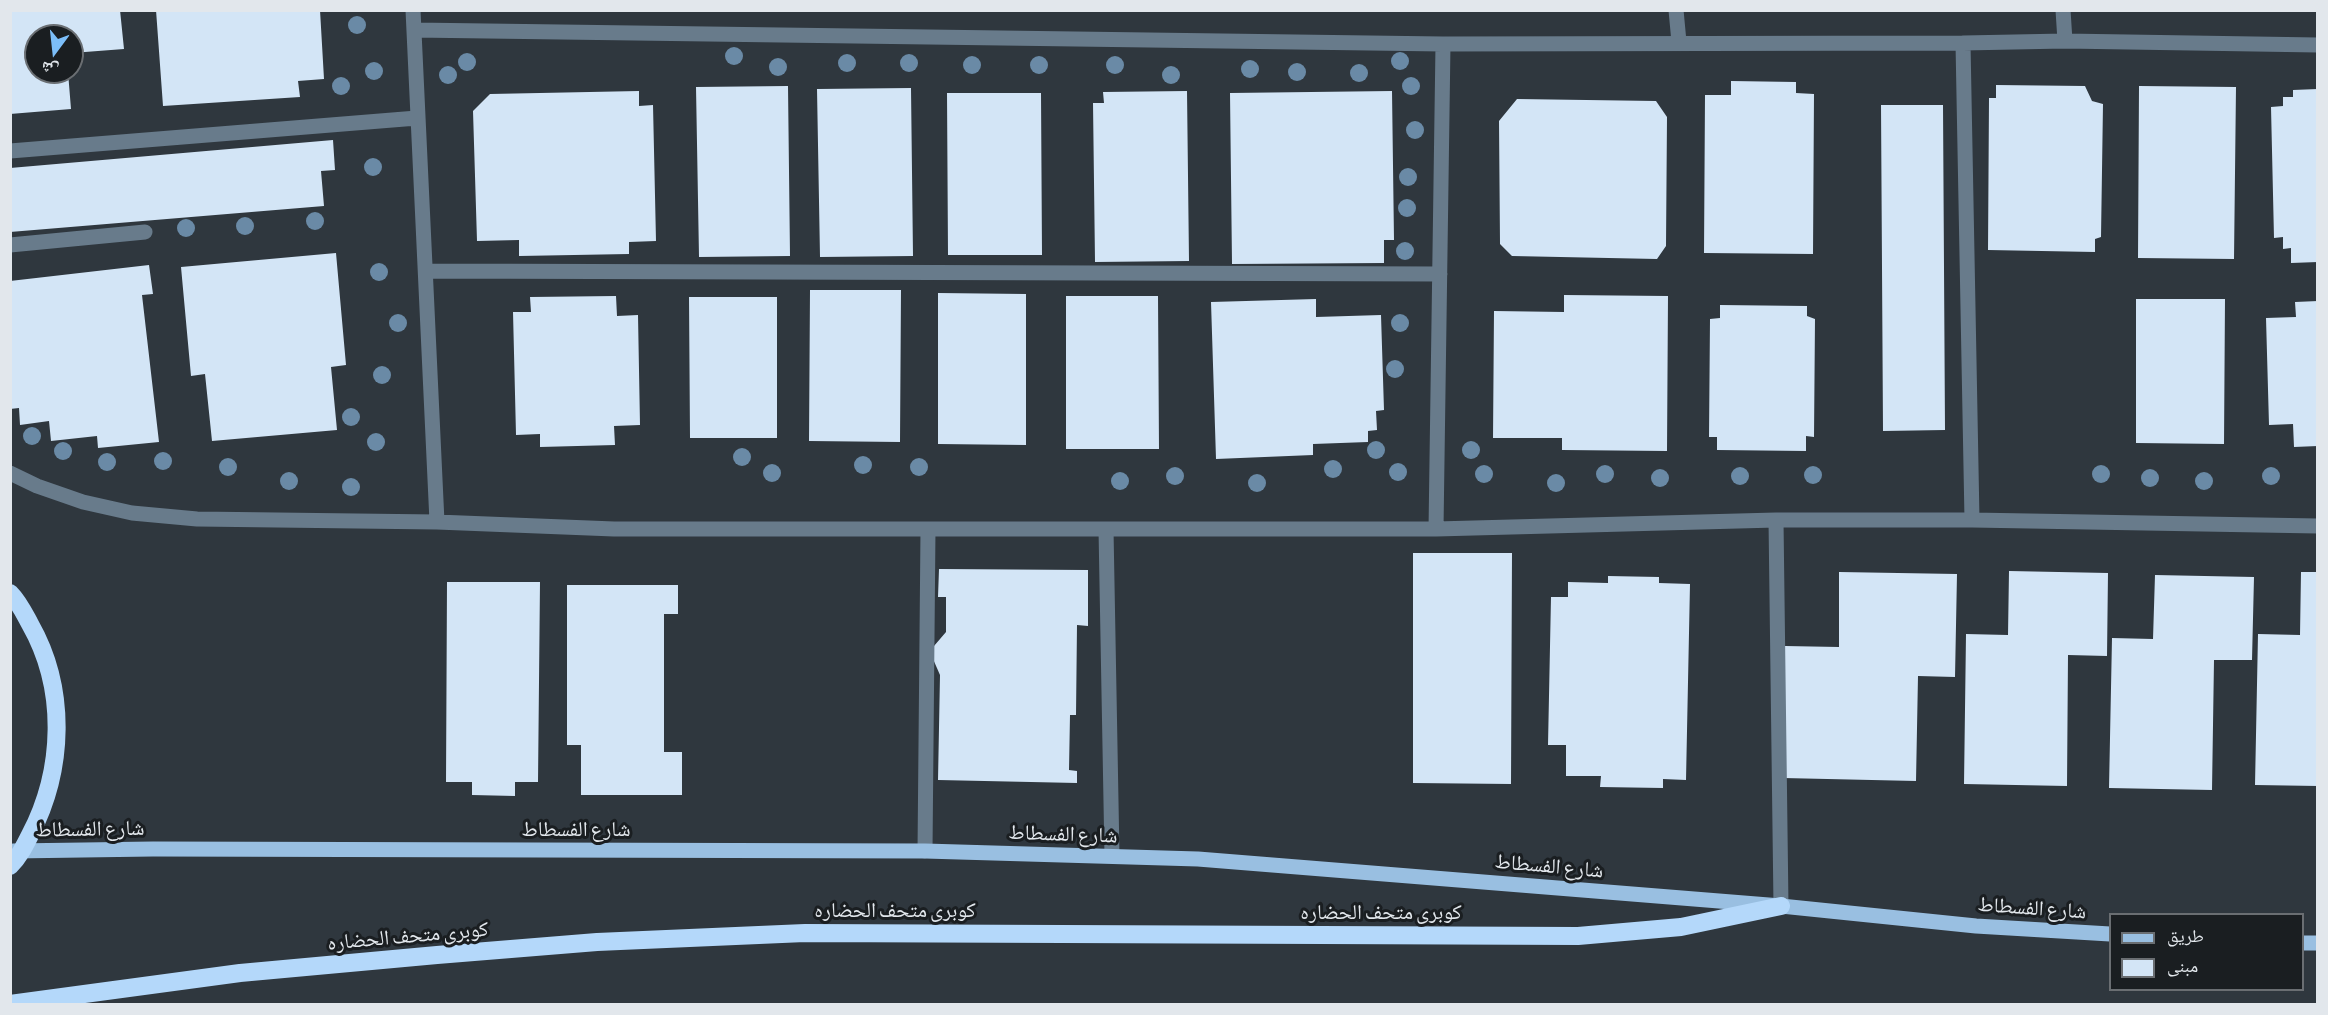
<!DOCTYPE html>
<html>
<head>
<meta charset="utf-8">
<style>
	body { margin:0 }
	#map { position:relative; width:2328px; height:1015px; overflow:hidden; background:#2f373e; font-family:"Asap Condensed","Noto Naskh Arabic",sans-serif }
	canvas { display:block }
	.frame { position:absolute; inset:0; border:12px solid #e2e7ec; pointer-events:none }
	.legend { position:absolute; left:2109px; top:913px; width:195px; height:78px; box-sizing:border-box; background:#1a1e21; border:2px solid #6a6e72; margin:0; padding:8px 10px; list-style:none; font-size:18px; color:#e2e7ec }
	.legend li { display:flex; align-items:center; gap:12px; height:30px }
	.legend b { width:30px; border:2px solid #6a6e72 }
	.north { position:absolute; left:24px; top:24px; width:60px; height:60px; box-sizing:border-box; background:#1a1e21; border:2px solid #6a6e72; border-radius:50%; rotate:195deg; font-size:16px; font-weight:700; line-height:24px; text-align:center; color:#e2e7ec }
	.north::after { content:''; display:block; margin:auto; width:21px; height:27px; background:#7cbef9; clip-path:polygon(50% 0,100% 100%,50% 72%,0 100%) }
</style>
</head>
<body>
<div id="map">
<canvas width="2328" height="1015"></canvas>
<div class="frame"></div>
<ul class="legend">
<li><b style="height:8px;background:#99bfe1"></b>طريق</li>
<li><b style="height:16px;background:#d3e5f6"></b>مبنى</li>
</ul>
<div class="north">ش</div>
</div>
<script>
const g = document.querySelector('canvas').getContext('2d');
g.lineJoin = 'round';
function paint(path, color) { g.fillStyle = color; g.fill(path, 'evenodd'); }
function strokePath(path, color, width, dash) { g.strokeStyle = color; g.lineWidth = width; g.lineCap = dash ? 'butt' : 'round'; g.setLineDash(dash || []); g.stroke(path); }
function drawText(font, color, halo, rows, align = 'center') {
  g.font = font + ' "Asap Condensed","Noto Naskh Arabic",sans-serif'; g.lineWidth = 6; g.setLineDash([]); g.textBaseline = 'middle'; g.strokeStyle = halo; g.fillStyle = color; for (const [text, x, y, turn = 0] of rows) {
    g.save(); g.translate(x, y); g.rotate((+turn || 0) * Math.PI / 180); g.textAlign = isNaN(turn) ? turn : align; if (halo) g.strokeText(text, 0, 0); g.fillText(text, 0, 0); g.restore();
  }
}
paint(new Path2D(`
	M10,10h110l4,39 -52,4v-17h-36v36h32l3,37 -61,5z
	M156,10h164l4,69 -26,2 2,16 -137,9z
	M1731,81l65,1v11l18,1 -1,160 -109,-1 1,-158h26z
	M1996,85l89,1 7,15 11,3 -2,133 -6,2v13l-107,-2 1,-152h7z
	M788,86l2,170 -91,1 -3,-170z
	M2139,86l97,1 -2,172 -96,-1z
	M911,88l2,168 -93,1 -3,-168z
	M2318,89v173l-27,1v-15l-8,1v-12l-9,1 -3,-131 12,-1v-9h10v-7z
	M639,91v15l14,-1 3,136 -27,1v12l-110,2v-16l-42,1 -4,-130 17,-17z
	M1187,91l2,170 -94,1 -2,-159h11l-1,-11z
	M1392,91l2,149h-10v23l-152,1 -2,-171z
	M947,93h94l1,162h-94z
	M1517,99l139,2 11,16 -1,129 -9,13 -145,-3 -12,-12 -1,-123z
	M1881,105h62l2,325 -62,1z
	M333,140l2,30 -14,1 3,35 -314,26v-64z
	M336,253l10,112 -15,2 6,63 -125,11 -7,-67 -14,2 -10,-109z
	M149,265l4,29 -11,1 17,147 -61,6 -1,-12 -46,5 -2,-20 -29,4 -1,-17 -9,1v-128z
	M810,290h91l-1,152 -91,-1z
	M938,293l88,1v151l-88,-1z
	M1564,295l104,1 -1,155 -105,-1v-12h-69l1,-127 70,1z
	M616,296l1,20 21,-1 2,110 -26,1 1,19 -75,2v-13l-24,1 -3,-123h18l-1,-15z
	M1066,296h92l1,153h-93z
	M689,297h88v141h-87z
	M1316,299v18l65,-2 3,95 -8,1 1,19 -9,1v11l-55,2v11l-97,4 -5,-157z
	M2136,299h89l-1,145 -88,-1z
	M2318,301v145l-24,1 -1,-23 -24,1 -3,-107 30,-1 -1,-15z
	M1720,305l87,1v10l8,3 -1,118 -8,-1v15l-89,-1v-13h-8l1,-118 10,-1z
	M1413,553h99l-1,231 -98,-1z
	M939,569l149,1v56l-11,-1 -1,90h-6l-1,55 8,1v12l-139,-3 2,-105 -7,-16 1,-13 12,-14v-35h-8z
	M2009,571l99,2 -1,83 -39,-1 -1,131 -103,-2 2,-150 42,1z
	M1839,572l118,2 -2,103 -37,-1 -2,105 -133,-3 2,-132 54,1z
	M2301,572h17v214l-63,-1 3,-151 42,1z
	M2155,575l99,2 -2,83h-38l-2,130 -103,-2 3,-150 41,1z
	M1608,576l51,1v6l31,1 -4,196 -23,-1v9l-63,-1 1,-11h-35v-31h-18l3,-148h17v-15l40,1z
	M447,582h93l-2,200h-23v14l-43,-1v-13h-26z
	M567,585h111v29h-14v138h18v43h-101v-50h-14z`), '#d3e5f6');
strokePath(new Path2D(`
	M413,10l24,512
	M1676,10l3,32
	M2063,10l2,31
	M414,30l1029,14 520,-1 102,-2 253,4
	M1963,43l9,477
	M10,151l407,-33
	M10,245l135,-13
	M426,271l1014,3
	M10,473l27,13 46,16 49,11 65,6 240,3 177,7h822l340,-9h196l346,6
	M1776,520l5,386
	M1106,529l6,327
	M1436,529l7,-485
	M925,851l3,-322`), '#687b8b', 15);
strokePath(new Path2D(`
	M13,851l140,-2 772,2 273,8 583,47 195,20 134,8
	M2302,943h16`), '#99bfe1', 15);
strokePath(new Path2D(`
	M10,1004l230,-31 197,-18 160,-13 208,-9 773,3 103,-9 100,-21`), '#b4d8fa', 18);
strokePath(new Path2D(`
	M10,593c9,9 14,20 20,31 37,65 34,146 0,211 -6,12 -11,22 -20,31`), '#b4d8fa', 18);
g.fillStyle = '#6a8aa6';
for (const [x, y] of [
	[357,25],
	[734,56],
	[1400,61],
	[467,62],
	[847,63],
	[909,63],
	[972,65],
	[1039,65],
	[1115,65],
	[778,67],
	[1250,69],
	[374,71],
	[1297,72],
	[1359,73],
	[448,75],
	[1171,75],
	[341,86],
	[1411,86],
	[1415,130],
	[373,167],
	[1408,177],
	[1407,208],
	[315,221],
	[245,226],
	[186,228],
	[1405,251],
	[379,272],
	[398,323],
	[1400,323],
	[1395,369],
	[382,375],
	[351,417],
	[32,436],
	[376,442],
	[1376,450],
	[1471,450],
	[63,451],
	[742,457],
	[163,461],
	[107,462],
	[863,465],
	[228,467],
	[919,467],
	[1333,469],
	[1398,472],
	[772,473],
	[1484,474],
	[1605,474],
	[2101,474],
	[1813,475],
	[1175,476],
	[1740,476],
	[2271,476],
	[1660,478],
	[2150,478],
	[289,481],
	[1120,481],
	[2204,481],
	[1257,483],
	[1556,483],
	[351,487]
]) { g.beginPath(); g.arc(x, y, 9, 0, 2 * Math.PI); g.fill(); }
drawText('21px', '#e2e7ec', '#1a1e21', [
	["شارع الفسطاط",90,829,-1],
	["شارع الفسطاط",576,829],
	["شارع الفسطاط",1063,834,2],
	["شارع الفسطاط",1549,866,5],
	["شارع الفسطاط",2032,908,4],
	["كوبرى متحف الحضاره",895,910],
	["كوبرى متحف الحضاره",1381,912],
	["كوبرى متحف الحضاره",408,936,-5]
]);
</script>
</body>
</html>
